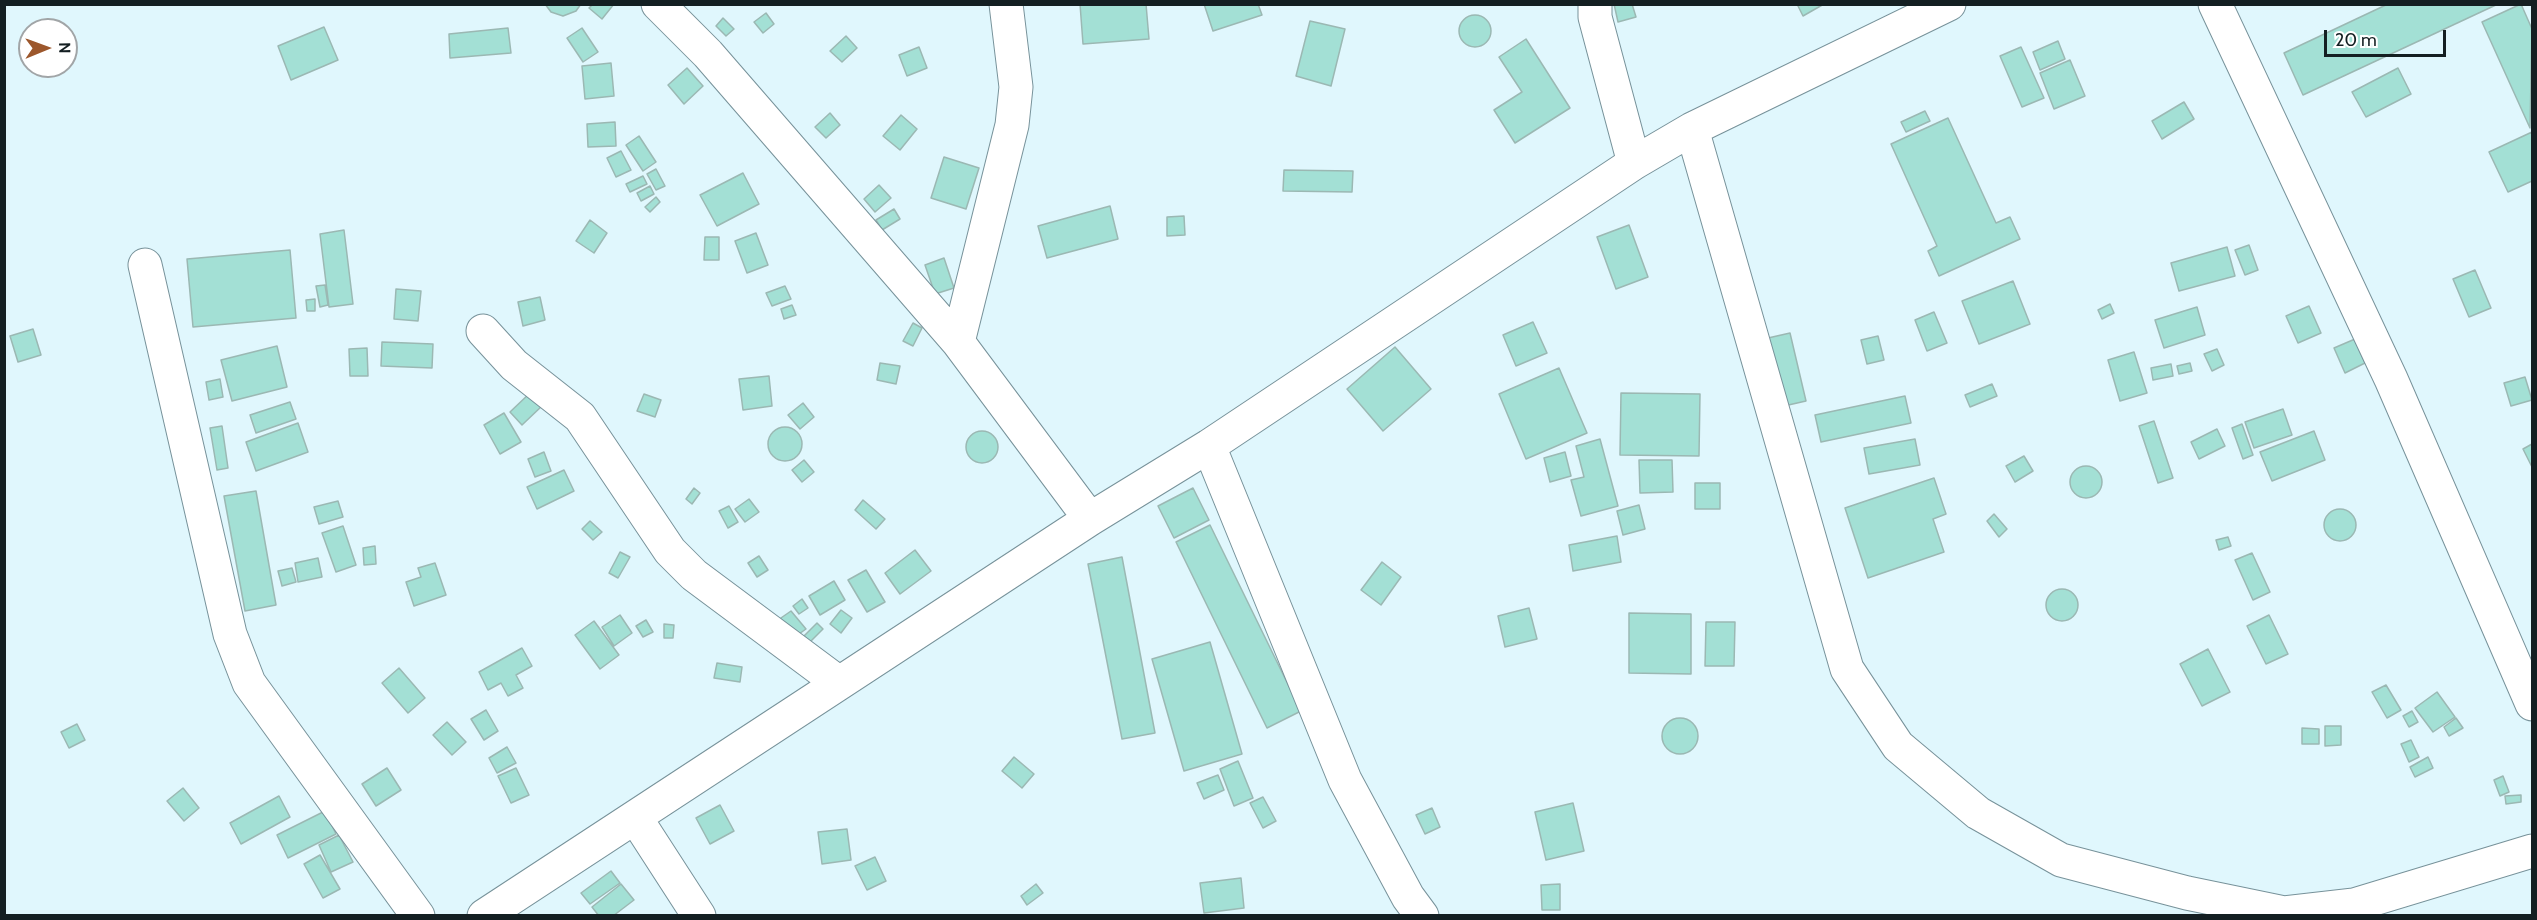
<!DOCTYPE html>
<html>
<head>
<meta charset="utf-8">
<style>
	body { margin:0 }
	#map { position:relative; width:2537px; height:920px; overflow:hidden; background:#e0f7fd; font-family:Cabin,sans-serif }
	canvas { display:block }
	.frame { position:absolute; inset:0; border:6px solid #141f22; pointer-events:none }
	.north { position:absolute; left:18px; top:18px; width:60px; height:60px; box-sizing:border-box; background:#fff; border:2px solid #a1a5a7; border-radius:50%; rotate:89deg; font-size:16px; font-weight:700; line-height:24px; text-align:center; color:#141f22 }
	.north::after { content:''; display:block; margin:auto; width:21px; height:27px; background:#9c572c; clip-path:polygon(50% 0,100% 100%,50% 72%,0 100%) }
	.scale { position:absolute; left:2324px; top:30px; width:122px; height:27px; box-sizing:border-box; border:3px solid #141f22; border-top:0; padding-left:8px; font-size:18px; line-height:21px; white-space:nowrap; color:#141f22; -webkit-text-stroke:4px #fff; paint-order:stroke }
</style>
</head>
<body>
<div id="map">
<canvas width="2537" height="920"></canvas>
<div class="frame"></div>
<div class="north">N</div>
<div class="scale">20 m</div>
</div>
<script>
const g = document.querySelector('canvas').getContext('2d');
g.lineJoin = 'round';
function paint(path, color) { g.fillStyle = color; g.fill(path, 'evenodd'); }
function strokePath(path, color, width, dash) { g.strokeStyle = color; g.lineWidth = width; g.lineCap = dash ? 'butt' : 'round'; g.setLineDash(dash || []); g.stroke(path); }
const building = new Path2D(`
	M545,4h36l-5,7 -13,5 -12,-4z
	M593,4h21l-12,15 -13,-11z
	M1080,4h66l3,35 -66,5z
	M1204,4h54l4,11 -49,16z
	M1614,4h18l4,13 -18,5z
	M1797,4h27l-21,12z
	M2388,4h110l-195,91 -19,-42z
	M2521,4l11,25 -2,99 -48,-106z
	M766,13l8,11 -11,9 -9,-11z
	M1459 31a16 16 0 1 1 32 0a16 16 0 1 1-32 0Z
	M723,18l11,11 -8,7 -10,-10z
	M1310,21l35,8 -14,57 -35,-10z
	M324,27l14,33 -47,20 -13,-34z
	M508,28l3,25 -61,5 -1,-24z
	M582,28l16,24 -15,10 -16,-24z
	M846,36l11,12 -15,14 -12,-11z
	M1526,39l44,69 -55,35 -21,-33 28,-18 -23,-35z
	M2058,41l7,18 -25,11 -7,-18z
	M919,47l8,21 -20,8 -8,-21z
	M2021,47l23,51 -22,9 -22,-51z
	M2070,60l15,36 -31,13 -14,-36z
	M611,63l3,33 -29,3 -3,-33z
	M687,68l16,18 -19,18 -16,-19z
	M2398,68l13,26 -45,23 -14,-25z
	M2184,102l10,17 -32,20 -10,-18z
	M1925,111l5,10 -24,11 -5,-10z
	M830,113l10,12 -14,13 -11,-11z
	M901,115l16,14 -17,21 -17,-14z
	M1948,118l48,105 14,-6 10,22 -81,37 -11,-25 9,-5 -46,-102z
	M615,122l1,24 -28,1 -1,-23z
	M2532,132v49l-24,11 -19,-40z
	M639,136l17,26 -13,9 -17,-26z
	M621,151l10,19 -15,7 -9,-19z
	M944,157l35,11 -13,41 -35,-11z
	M656,169l9,17 -9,4 -9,-16z
	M1284,170l69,1 -1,21 -69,-1z
	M743,173l16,31 -42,22 -17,-31z
	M643,176l4,8 -17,8 -4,-8z
	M879,185l12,13 -16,14 -11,-13z
	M650,186l4,8 -13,7 -4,-8z
	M656,197l4,5 -10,10 -5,-5z
	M1110,206l8,33 -71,19 -9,-32z
	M894,209l6,10 -18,11 -6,-10z
	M1184,216l1,19 -18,1v-19z
	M590,220l17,13 -13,20 -18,-12z
	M1629,225l19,52 -32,12 -19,-52z
	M344,230l9,74 -24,3 -9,-73z
	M756,233l12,32 -21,8 -12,-32z
	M705,237h14v23h-15z
	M2249,245l9,25 -13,5 -10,-25z
	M2227,247l8,29 -56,15 -8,-28z
	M290,250l6,68 -103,9 -6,-68z
	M944,258l10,30 -19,6 -10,-29z
	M2475,270l16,38 -22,9 -16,-38z
	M2013,281l17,43 -51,20 -17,-43z
	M325,285l3,20 -8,2 -4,-21z
	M785,286l6,13 -19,7 -6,-13z
	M396,289l25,2 -3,30 -24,-2z
	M540,297l5,23 -22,6 -5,-24z
	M315,299v12h-8l-1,-11z
	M2110,304l4,9 -12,6 -4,-9z
	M792,305l4,10 -12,4 -3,-10z
	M2309,306l12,27 -23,10 -12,-27z
	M2197,307l8,28 -41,13 -9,-28z
	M1934,312l13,31 -20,8 -12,-31z
	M1533,322l14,31 -31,13 -13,-31z
	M913,323l9,5 -9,18 -10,-5z
	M33,329l8,26 -23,7 -8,-26z
	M1790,333l16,68 -22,5 -16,-68z
	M1878,336l6,24 -17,4 -6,-24z
	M2355,339l10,24 -20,10 -11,-25z
	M382,342l51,2 -1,24 -51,-2z
	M277,346l10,41 -55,14 -11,-41z
	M1395,347l36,42 -48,42 -36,-42z
	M367,348l1,28h-18l-1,-27z
	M2217,349l7,16 -12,6 -8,-17z
	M2134,352l13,41 -27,8 -12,-41z
	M880,363l20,3 -4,18 -19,-4z
	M2190,363l2,8 -13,3 -2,-8z
	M2171,364l2,12 -20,4 -2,-12z
	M1559,368l28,65 -61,26 -27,-65z
	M769,376l3,30 -29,4 -4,-31z
	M2525,377l7,23 -21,6 -7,-23z
	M220,379l3,18 -14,3 -3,-18z
	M1992,384l5,12 -27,11 -5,-12z
	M531,392l12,13 -21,20 -12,-13z
	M1621,393l79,1 -1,62 -79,-1z
	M644,394l17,6 -6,17 -18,-6z
	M1905,396l6,27 -90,19 -6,-27z
	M290,402l6,17 -40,14 -6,-18z
	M803,403l11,14 -14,12 -12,-14z
	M2283,409l9,26 -38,13 -9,-26z
	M504,413l17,29 -21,12 -16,-29z
	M2154,421l19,57 -15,5 -19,-57z
	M298,423l10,29 -52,19 -10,-29z
	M2242,424l11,31 -10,4 -11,-31z
	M222,426l6,42 -11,2 -7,-42z
	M768 444a17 17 0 1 1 34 0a17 17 0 1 1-34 0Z
	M2217,429l8,17 -26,13 -8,-17z
	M2314,431l11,29 -53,21 -12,-29z
	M966 447a16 16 0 1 1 32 0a16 16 0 1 1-32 0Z
	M1600,439l18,67 -37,10 -10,-36 13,-3 -8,-31z
	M1915,439l5,26 -51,9 -5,-26z
	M2532,444v23l-9,-18z
	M544,452l7,19 -16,6 -7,-18z
	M1565,452l6,24 -21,6 -6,-24z
	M2024,456l9,15 -18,11 -9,-16z
	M804,460l10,12 -12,10 -10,-12z
	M1639,460h33l1,32 -33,1z
	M2070 482a16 16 0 1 1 32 0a16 16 0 1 1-32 0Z
	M564,470l10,21 -37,18 -10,-22z
	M1934,478l12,36 -13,5 11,33 -76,26 -23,-70z
	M1695,483h25v26h-25z
	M694,488l6,5 -8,11 -6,-5z
	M1193,488l16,32 -35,18 -16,-32z
	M256,491l20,114 -31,6 -21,-115z
	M749,499l10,13 -14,10 -10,-13z
	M863,500l22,19 -9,10 -21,-19z
	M338,501l5,16 -24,7 -5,-17z
	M1639,505l6,24 -22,6 -6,-24z
	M729,506l9,16 -10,6 -9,-17z
	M2324 525a16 16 0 1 1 32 0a16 16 0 1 1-32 0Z
	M1994,514l13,15 -8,8 -12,-16z
	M590,521l12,11 -9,8 -11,-11z
	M1210,525l91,186 -34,17 -91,-186z
	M343,526l13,39 -20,7 -14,-39z
	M1617,536l4,26 -48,9 -4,-26z
	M2228,537l3,9 -12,4 -3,-10z
	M375,546l1,18 -12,1 -1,-17z
	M915,550l16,21 -31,23 -15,-21z
	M620,552l10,5 -12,21 -9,-5z
	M2252,553l18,39 -17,8 -18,-40z
	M759,556l9,14 -11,7 -9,-14z
	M1122,557l33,176 -33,6 -34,-175z
	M318,558l4,19 -24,5 -3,-19z
	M1382,562l19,15 -20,28 -20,-15z
	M435,563l11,32 -32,11 -8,-24 15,-5 -3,-9z
	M292,568l4,14 -14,4 -4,-15z
	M866,570l19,32 -18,10 -19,-32z
	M834,581l11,19 -25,15 -11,-19z
	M2046 605a16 16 0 1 1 32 0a16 16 0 1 1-32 0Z
	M802,599l6,9 -9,6 -6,-8z
	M1529,608l8,31 -32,8 -7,-31z
	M841,610l11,8 -11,15 -11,-9z
	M791,611l15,18 -14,10 -14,-19z
	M1629,613l62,1v60l-62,-1z
	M620,615l12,18 -18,13 -12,-19z
	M2269,615l19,39 -22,10 -19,-38z
	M646,620l7,12 -10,5 -7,-11z
	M594,621l25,34 -19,14 -25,-34z
	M1706,622h29l-1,44h-29z
	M817,623l6,6 -16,16 -6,-6z
	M664,624l10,1 -1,13h-9z
	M1210,642l32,112 -58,17 -32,-112z
	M522,648l10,18 -16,9 7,13 -15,8 -7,-13 -13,7 -9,-18z
	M2208,649l22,43 -28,14 -22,-42z
	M717,663l25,4 -2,15 -26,-4z
	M399,668l26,30 -17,15 -26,-30z
	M2386,685l15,25 -14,8 -15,-26z
	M2437,692l18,25 -22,15 -18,-24z
	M486,710l12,21 -14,9 -13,-21z
	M2412,711l6,11 -9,5 -6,-11z
	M2456,718l7,10 -14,8 -5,-9z
	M1662 736a18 18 0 1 1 36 0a18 18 0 1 1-36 0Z
	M447,722l19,20 -14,13 -19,-20z
	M77,724l8,16 -16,8 -8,-16z
	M2325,726h16v19l-16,1z
	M2302,728l17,1v15h-17z
	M2411,740l8,17 -10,5 -8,-18z
	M507,747l9,16 -19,10 -8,-15z
	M1014,757l20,17 -12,14 -20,-17z
	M2428,757l5,11 -18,9 -5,-10z
	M1238,761l15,37 -19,8 -14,-37z
	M387,768l14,22 -25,16 -14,-22z
	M516,768l13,27 -18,8 -13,-27z
	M1218,775l6,15 -20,9 -7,-16z
	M2503,776l6,16 -9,4 -6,-16z
	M183,788l16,20 -15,13 -17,-20z
	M2521,795v7l-15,2 -1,-8z
	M279,796l11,21 -49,27 -11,-21z
	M1263,797l13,24 -13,7 -13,-25z
	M1573,803l11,48 -38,9 -11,-48z
	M720,805l14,26 -24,13 -14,-26z
	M1432,808l8,19 -15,7 -9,-19z
	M325,811l11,23 -48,24 -11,-23z
	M847,829l4,31 -29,4 -4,-32z
	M339,835l14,27 -22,10 -12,-27z
	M320,855l20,34 -17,9 -19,-34z
	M875,857l11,24 -19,9 -12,-24z
	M611,871l9,12 -30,21 -9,-11z
	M1241,878l3,30 -40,5 -4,-30z
	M621,884l13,16 -21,16h-14l-7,-9z
	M1036,884l7,9 -16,12 -6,-9z
	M1560,884v26h-18l-1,-25z`);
paint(building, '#a3e0d5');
strokePath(building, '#9bb8b3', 1.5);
const street = new Path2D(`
	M658,4l50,50 250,288 132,177
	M1595,4v13l39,146
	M2215,4l176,375 141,325
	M1692,129l155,540 51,77 80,67 83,47 126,33 97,20 70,-8 178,-54
	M145,265l85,369 19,49 169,233
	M483,331l31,34 66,52 90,134 24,24 145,108
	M958,342l54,-217 4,-38 -10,-83
	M1209,446l136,334 63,117 14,19
	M635,817l64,99
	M484,916l606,-397 119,-73 425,-283 58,-34 257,-125`);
strokePath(street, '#77929a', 35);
strokePath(street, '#fff', 33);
</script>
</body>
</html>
